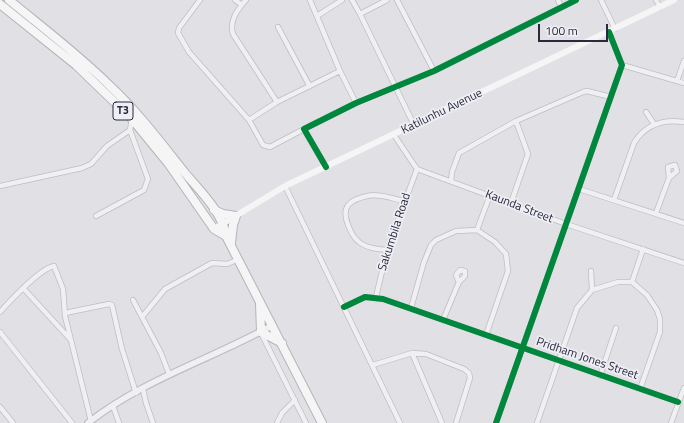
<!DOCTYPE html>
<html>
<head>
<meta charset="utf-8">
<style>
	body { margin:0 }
	#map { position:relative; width:684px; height:423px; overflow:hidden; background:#e1e1e5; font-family:"Titillium Web",sans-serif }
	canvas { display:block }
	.scale { position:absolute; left:538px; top:24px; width:70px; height:18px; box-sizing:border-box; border:2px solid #2b293d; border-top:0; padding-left:5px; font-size:12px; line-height:14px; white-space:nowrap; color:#2b293d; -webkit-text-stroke:3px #eeeef5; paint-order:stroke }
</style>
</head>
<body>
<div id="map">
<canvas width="684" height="423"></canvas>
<div class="scale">100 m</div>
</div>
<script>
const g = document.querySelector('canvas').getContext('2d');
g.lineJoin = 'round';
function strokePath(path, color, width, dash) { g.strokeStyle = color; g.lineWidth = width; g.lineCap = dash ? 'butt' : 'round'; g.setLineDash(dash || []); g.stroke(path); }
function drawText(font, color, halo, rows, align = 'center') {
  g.font = font + ' "Titillium Web",sans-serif'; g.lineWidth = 3.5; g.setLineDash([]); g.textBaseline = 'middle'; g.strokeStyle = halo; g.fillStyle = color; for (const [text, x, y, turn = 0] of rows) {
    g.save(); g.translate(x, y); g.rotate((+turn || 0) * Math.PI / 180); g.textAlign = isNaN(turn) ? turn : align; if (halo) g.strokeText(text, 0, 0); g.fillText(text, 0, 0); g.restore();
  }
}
const minor = new Path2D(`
	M200,0l-21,28 -1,5 11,19 60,68 14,25 7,2 34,-18
	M235,0l7,5
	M246,0c-9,10 -17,21 -13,34l44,68
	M310,0l30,71 16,32
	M352,0l8,14 54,111
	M397,0l37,71
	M558,0l3,7
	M601,0l14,29
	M656,0l4,7
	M360,14l27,-14
	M317,16l25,-16
	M278,27l31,58
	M622,65l62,18
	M677,81l7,-20
	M646,112l8,12
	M249,120l28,-18 63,-31
	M394,135l23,34 149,55 118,39
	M326,167l-22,-38 52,-26 78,-32 142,-71
	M451,181l1,-9 7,-19 57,-32 67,-29 4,-1 24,6
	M0,186l82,-18 9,-4 16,-18 23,-16 2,-11
	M285,186l115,237
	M579,189l105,34
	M614,200l20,-57c11,-18 29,-24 50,-21
	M511,203l17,-49 -12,-33
	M656,213l13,-35 -1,-11 7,-2 2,6 -8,7
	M96,216l48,-26 4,-11 -18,-49
	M477,230l13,-35
	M387,250c-10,-1 -22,-2 -29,-9 -4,-3 -8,-11 -10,-16 -7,-18 1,-25 19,-29 12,-3 26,3 37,5
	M591,271l1,19
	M632,282l11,-33
	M24,289l46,50
	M376,297l11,-47 30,-81
	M133,300l28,53 8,21
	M344,307l21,-10 18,2 295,103
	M411,308l13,-46 7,-17 5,-5 20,-9 21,-1 18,12 11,12 2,17 -22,64
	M0,312c10,-11 41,-44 54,-46l9,23 2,27 26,105
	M65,313l44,-9 3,1 10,44 14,44
	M142,317l23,-28 47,-26 15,1 12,-5
	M443,320l16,-38 6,-6v-5l-5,-1 -4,5 3,7
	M0,332l72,91
	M261,333l45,90
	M412,353l30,70
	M373,365l39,-12 14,1 38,15 5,4 1,5 -14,45
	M600,376l16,-48
	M143,389l3,14 7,20
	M113,406l6,17
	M0,407l13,16
	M277,423l5,-10 13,-13
	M496,423l126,-358 -13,-33
	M537,423l40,-115 15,-18 26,-8h14l15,13 10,15 3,9v13l-20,57
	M671,423l13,-35`);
const tertiary = new Path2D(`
	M88,423c56,-44 124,-64 185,-98`);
const trunk = new Path2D(`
	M9,0c34,28 70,55 101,86 28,26 51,57 75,87 15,18 38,40 41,63l96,187
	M0,4l76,61 56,54 36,44 46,66 12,7
	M214,210l9,4 13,2 -3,9 -2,18
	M260,303l1,29 21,11`);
strokePath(minor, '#bebec2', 6);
strokePath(tertiary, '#bebec2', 8);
strokePath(trunk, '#b4b3b9', 10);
strokePath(minor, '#f0f0f2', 4.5);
strokePath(tertiary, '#f0f0f2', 5.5);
strokePath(new Path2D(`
	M214,229l71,-43 389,-186`), '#f5f5f6', 6);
strokePath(trunk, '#f5f5f6', 8);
strokePath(new Path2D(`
	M326,167l-22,-38 52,-26 78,-32 142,-71
	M344,307l21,-10 18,2 295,103
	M496,423l126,-358 -13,-33`), '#00873e', 6);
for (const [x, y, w] of [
	[123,111,20]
]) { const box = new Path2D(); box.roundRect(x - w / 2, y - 9, w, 18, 3); g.fillStyle = '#eeeef5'; g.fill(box); strokePath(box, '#2b293d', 1); }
drawText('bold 11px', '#2b293d', null, [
	["T3",123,111]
]);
drawText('12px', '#2b293d', '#eeeef5', [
	["Katilunhu Avenue",442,112,-26],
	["Kaunda Street",519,207,21],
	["Sakumbila Road",395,232,-72],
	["Pridham Jones Street",587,359,19]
]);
</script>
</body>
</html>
